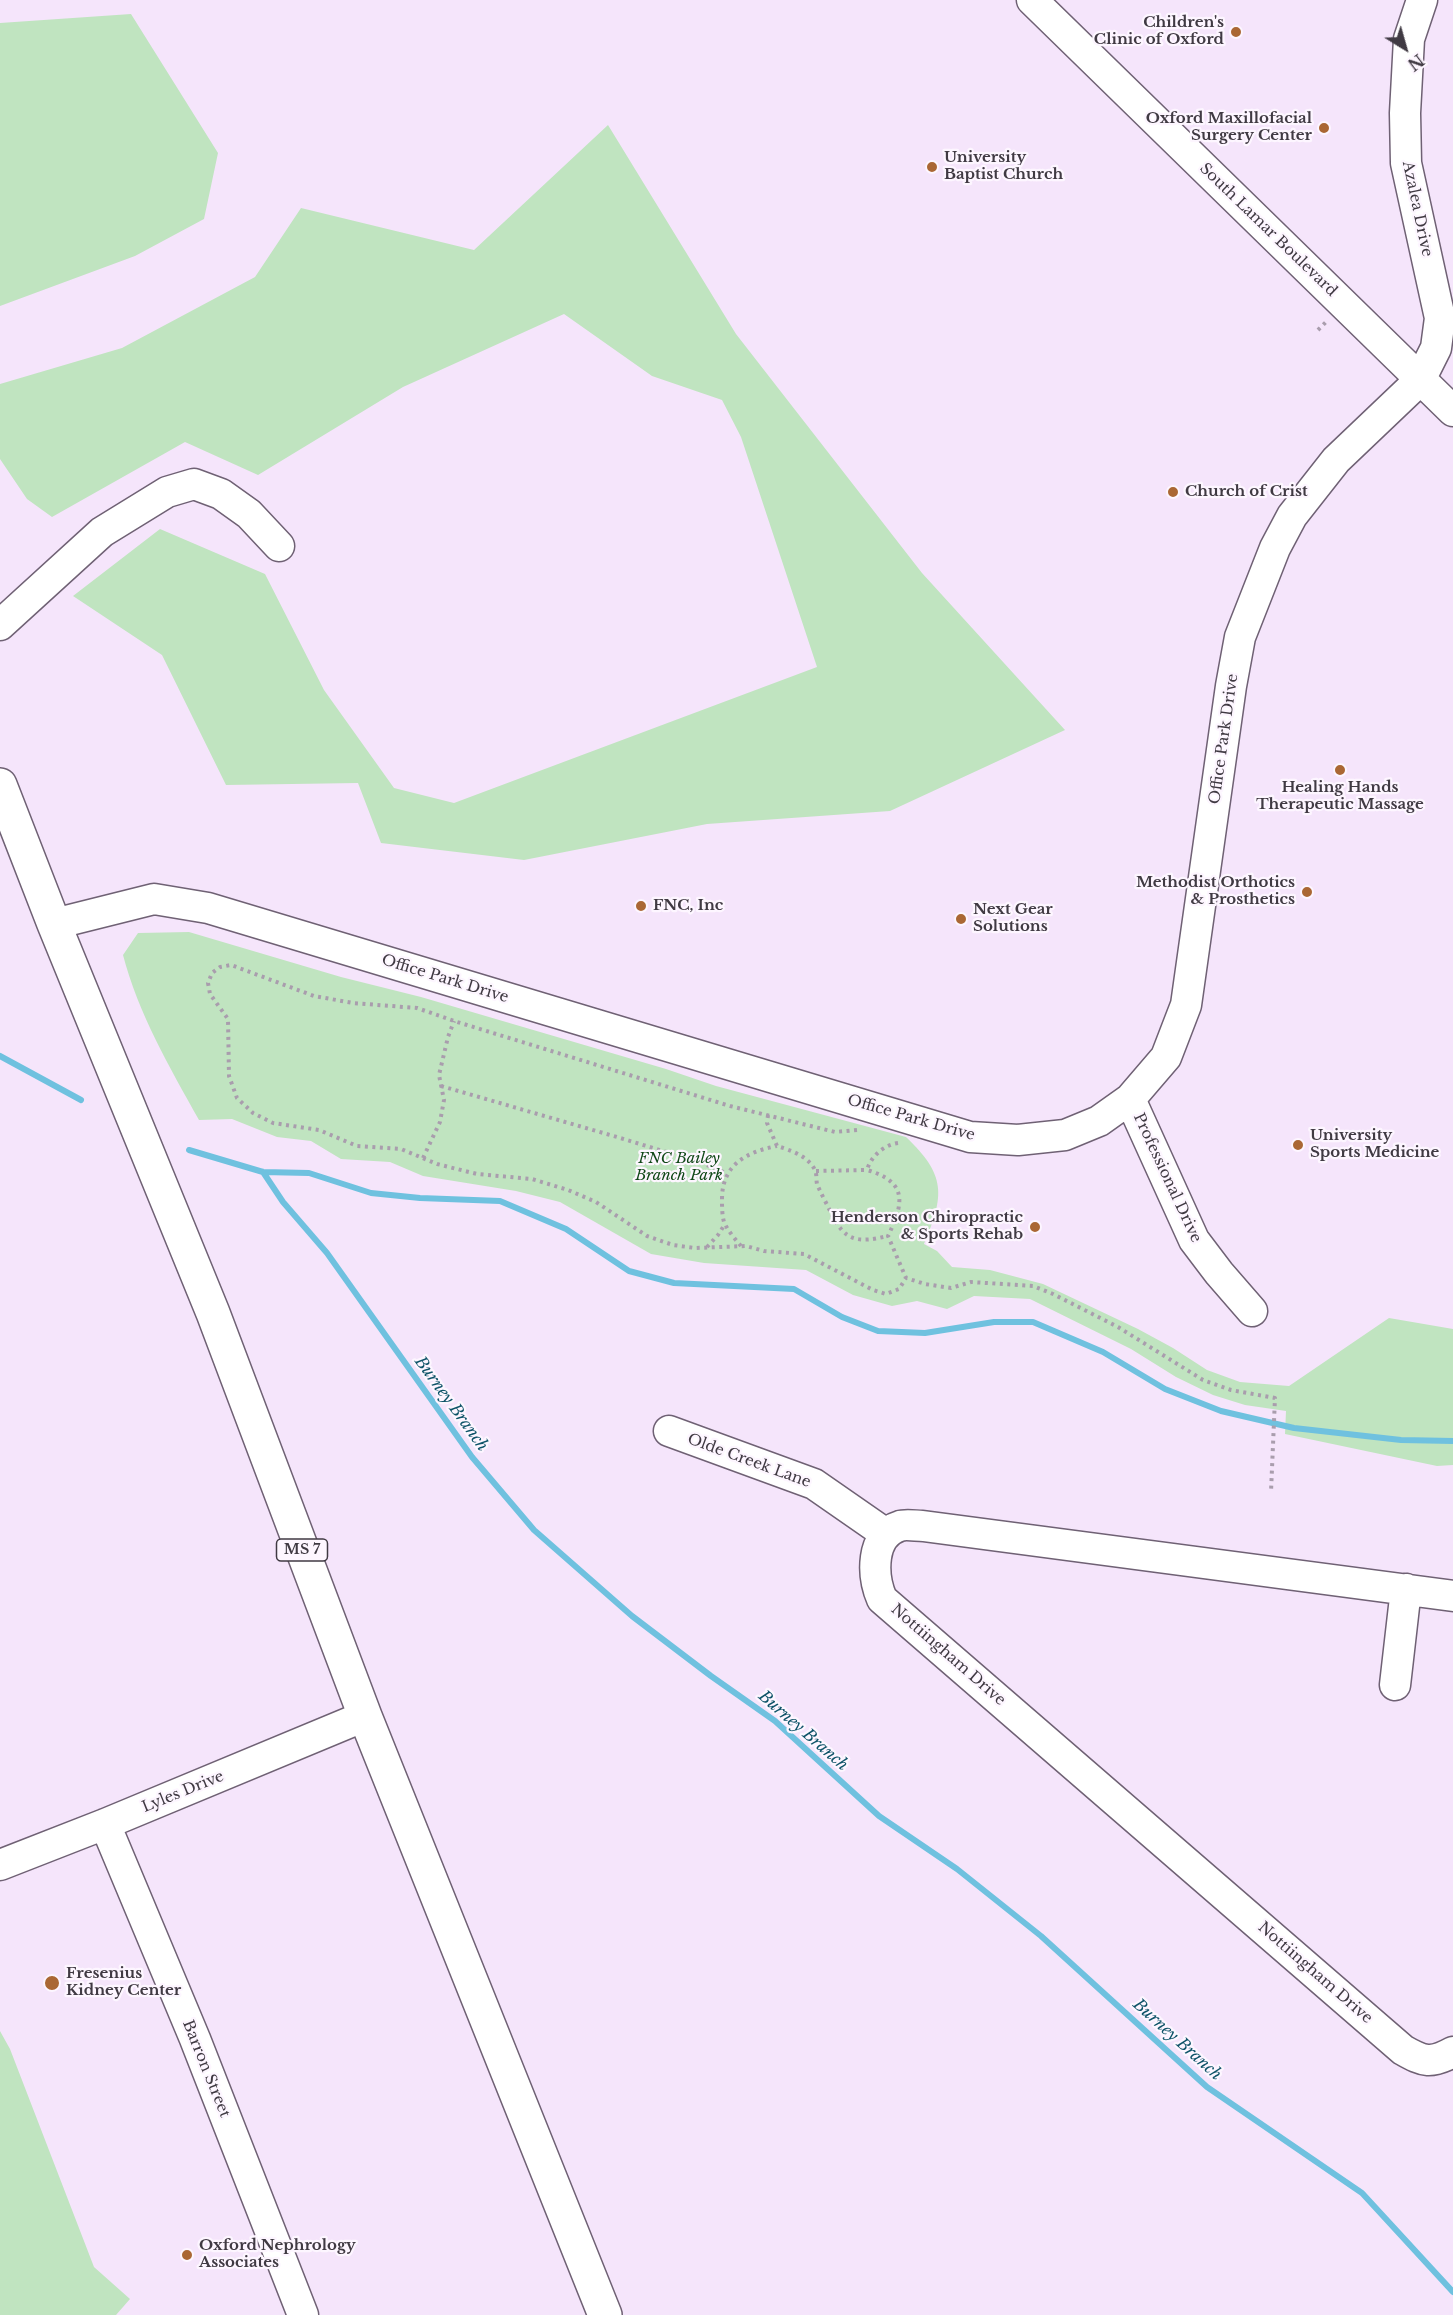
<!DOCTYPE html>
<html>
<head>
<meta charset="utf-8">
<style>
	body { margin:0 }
	#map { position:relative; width:1453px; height:2315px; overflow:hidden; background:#f5e5fb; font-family:"Libre Baskerville",serif }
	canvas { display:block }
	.north { position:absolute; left:1375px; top:18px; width:60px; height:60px; -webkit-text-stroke:4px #fdf6ff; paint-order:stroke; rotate:143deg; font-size:16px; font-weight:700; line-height:24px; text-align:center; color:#403a43 }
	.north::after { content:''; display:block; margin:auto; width:21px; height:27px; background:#403a43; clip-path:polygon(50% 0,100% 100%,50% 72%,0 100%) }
</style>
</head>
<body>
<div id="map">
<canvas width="1453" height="2315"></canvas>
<div class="north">N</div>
</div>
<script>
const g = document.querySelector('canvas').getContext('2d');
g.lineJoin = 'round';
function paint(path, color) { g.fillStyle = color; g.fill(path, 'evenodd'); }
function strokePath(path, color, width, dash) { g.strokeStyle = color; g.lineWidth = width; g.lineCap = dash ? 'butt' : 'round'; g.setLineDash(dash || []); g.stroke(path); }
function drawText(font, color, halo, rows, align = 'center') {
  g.font = font + ' "Libre Baskerville",serif'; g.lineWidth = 4.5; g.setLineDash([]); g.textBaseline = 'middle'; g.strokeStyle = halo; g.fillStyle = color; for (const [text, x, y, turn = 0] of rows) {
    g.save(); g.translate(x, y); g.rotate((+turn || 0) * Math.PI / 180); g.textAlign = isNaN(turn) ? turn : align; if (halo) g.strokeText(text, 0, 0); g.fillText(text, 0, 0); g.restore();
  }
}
paint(new Path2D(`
	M131,14l87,139 -14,66 -69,37 -135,50v-283z
	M608,125l128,209 186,239 143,157 -175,81 -183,13 -183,36 -143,-17 -23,-60 -132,2 -64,-130 -89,-59 87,-67 105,45 59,116 70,98 60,15 363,-136 -76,-230 -19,-37 -70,-24 -88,-62 -161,73 -145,88 -73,-33 -133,75 -25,-18 -27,-40v-75l122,-36 133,-71 46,-69 173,42z
	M189,932l152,45 80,20 245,72 50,17 190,51c40,38 39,58 18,107l13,7 15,16 38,3 53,14 95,45 35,19 34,22 33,12 49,4 100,-68 64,11v136l-16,1 -152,-32 1,-23 -41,-6 -32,-10 -37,-18 -45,-28 -101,-50 -56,-3 -27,13 -30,-8 -25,5 -39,-11 -47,-25 -102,-7 -53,-9 -91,-52 -44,-11 -93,-15 -33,-14 -49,-3 -30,-18 -34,-4 -45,-18 -33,1c-29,-52 -61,-107 -76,-165l15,-22z
	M0,2031l10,18 84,218 36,32 -14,16h-116z`), '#c0e4c0');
strokePath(new Path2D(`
	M0,1056l81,44
	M189,1150l74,22 46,1 62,20 49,5 80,3 66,28 63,42 45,12 120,6 48,28 36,14 47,2 69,-11h39l70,30 62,37 56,22 73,17 107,12 52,1
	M263,1172l20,30 44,51 145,204 62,73 98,86 79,60 64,45 104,95 78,53 84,67 166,151 155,106 91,99`), '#6fc1df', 6);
const minor = new Path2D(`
	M1032,0l421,411
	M0,625l102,-93 65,-40 27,-8 27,10 28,20 30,32
	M54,924l100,-25 54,9 762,229 48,3 47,-5 34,-14 31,-22 36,-42 20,-52 45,-319 9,-49 35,-89 17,-32 44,-56 84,-80 16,-32 4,-30 -34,-155 -1,-50 4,-74 13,-39
	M1130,1099l64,141 25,33 33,38
	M669,1431l145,53 72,50
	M1453,1596l-530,-70c-7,0 -17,-2 -23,0 -30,9 -28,50 -18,73l521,451c21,12 28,14 50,2
	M1395,1685l11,-96
	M105,1824l90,215 108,276
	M0,1865l105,-41 260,-108`);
const highway = new Path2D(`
	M0,785l54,139 159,389 152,403 240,599`);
strokePath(minor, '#6f6174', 33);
strokePath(highway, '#6f6174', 36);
strokePath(new Path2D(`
	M1318,330l8,-8
	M441,1086l176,51 85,26 24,10
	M768,1115l-1,8 10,23c13,4 31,10 38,24 2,4 1,10 2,14 4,10 10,20 14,29 14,29 27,30 57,23
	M857,1130l-22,2 -105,-26 -276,-85 -37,-13 -64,-5 -39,-7 -83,-31 -11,2 -8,6 -4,10 2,11 18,25 1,57 8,22 16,15 20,10 46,7 38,16 44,3 36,15 40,10 55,5 36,11 28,12 51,34 26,9 22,3 51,-2 18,5 40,3 69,36 13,4 13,-5 7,-11 19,6 26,4 20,-6 62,4 20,8 65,33 85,53 28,10 44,8 -4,94
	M898,1143c-14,2 -27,13 -31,27 41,12 37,33 21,66l18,42
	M423,1158l17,-36 4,-22 -5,-25 9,-38 6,-16
	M816,1171l51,-1
	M741,1246c-6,-7 -13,-15 -17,-24 -2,-7 -2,-15 -2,-23 0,-34 24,-47 55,-53
	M707,1247l11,-12 7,-11`), '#a99dad', 4, [3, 4.5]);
strokePath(minor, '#fff', 30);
strokePath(highway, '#fff', 33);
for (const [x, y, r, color] of [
	[1236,32,6,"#aa6734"],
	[1324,128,6,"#aa6734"],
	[932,167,6,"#aa6734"],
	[1173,492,6,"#aa6734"],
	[1340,770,6,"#aa6734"],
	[1307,892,6,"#aa6734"],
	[641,906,6,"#aa6734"],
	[961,919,6,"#aa6734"],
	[1298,1145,6,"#aa6734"],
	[1035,1227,6,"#aa6734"],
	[52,1983,8,"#aa6734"],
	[187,2255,6,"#aa6734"]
]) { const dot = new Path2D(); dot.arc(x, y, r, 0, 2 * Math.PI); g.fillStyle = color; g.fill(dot); strokePath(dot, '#fdf6ff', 2); }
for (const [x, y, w] of [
	[302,1550,51]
]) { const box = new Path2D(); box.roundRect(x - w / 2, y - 11, w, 22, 4.5); g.fillStyle = '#fdf6ff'; g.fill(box); strokePath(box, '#403a43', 1.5); }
drawText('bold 14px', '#403a43', null, [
	["MS 7",302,1550]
]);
drawText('bold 15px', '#403a43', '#fdf6ff', [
	["Children's",1224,23,"right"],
	["Clinic of Oxford",1224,40,"right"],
	["Oxford Maxillofacial",1312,119,"right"],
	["Surgery Center",1312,136,"right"],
	["University",944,158],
	["Baptist Church",944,175],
	["Church of Crist",1185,492],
	["Healing Hands",1340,788,"center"],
	["Therapeutic Massage",1340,805,"center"],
	["Methodist Orthotics",1295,883,"right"],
	["& Prosthetics",1295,900,"right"],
	["FNC, Inc",653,906],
	["Next Gear",973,910],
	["Solutions",973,927],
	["University",1310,1136],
	["Sports Medicine",1310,1153],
	["Henderson Chiropractic",1023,1218,"right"],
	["& Sports Rehab",1023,1235,"right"],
	["Fresenius",66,1974],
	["Kidney Center",66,1991],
	["Oxford Nephrology",199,2246],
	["Associates",199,2263]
], 'left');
drawText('15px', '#403a43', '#fdf6ff', [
	["Azalea Drive",1417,209,78],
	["South Lamar Boulevard",1268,230,44],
	["Office Park Drive",1224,739,-82],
	["Office Park Drive",445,979,17],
	["Office Park Drive",911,1118,16],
	["Professional Drive",1167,1178,65],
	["Olde Creek Lane",749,1461,20],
	["Nottiingham Drive",948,1655,41],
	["Lyles Drive",183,1792,-22],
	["Nottiingham Drive",1315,1973,41],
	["Barron Street",206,2069,68]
]);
drawText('italic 15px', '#104817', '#fdf6ff', [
	["FNC Bailey",679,1159],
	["Branch Park",679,1176]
]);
drawText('italic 16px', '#0e5368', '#fdf6ff', [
	["Burney Branch",451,1404,54],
	["Burney Branch",803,1731,41],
	["Burney Branch",1177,2040,42]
]);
</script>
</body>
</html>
